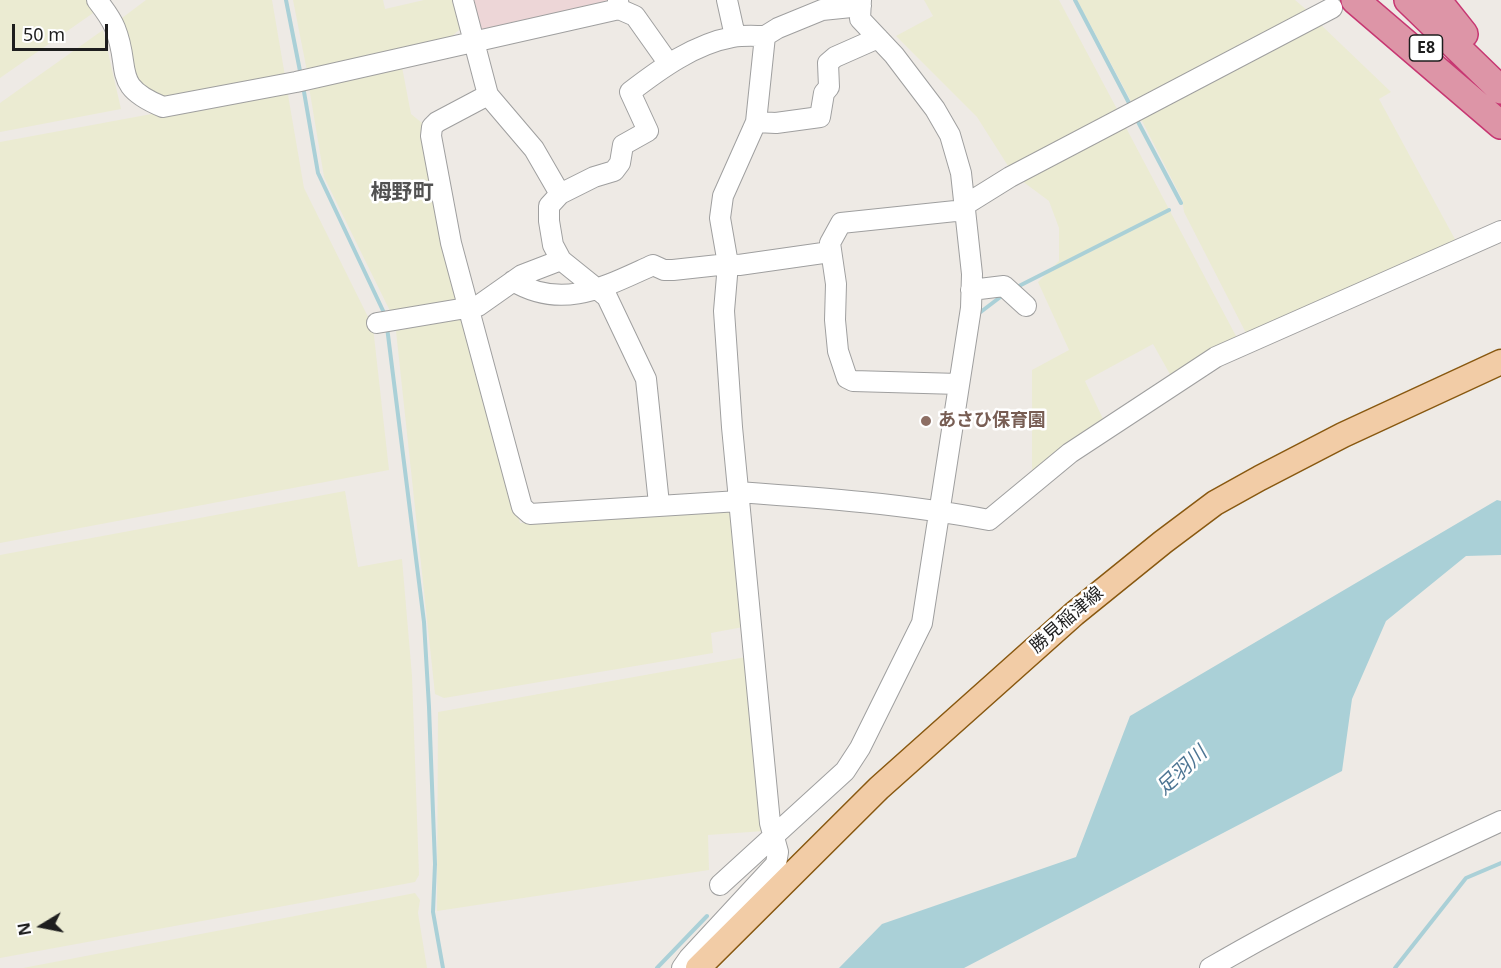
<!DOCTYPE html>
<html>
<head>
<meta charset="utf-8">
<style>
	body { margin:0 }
	#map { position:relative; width:1501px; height:968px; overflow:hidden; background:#eeeae5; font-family:"Noto Sans",sans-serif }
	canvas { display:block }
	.north { position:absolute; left:12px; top:896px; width:60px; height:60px; -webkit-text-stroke:4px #fff; paint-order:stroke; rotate:260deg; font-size:16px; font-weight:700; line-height:24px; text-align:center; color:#1e1e1e }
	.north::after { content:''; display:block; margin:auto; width:21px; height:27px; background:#1e1e1e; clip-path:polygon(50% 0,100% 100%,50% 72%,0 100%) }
	.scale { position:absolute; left:12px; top:24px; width:96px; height:27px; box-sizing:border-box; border:3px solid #1e1e1e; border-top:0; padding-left:8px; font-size:18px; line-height:21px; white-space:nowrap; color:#1e1e1e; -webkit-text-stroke:4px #fff; paint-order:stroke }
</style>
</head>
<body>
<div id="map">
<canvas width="1501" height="968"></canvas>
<div class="north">N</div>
<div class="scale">50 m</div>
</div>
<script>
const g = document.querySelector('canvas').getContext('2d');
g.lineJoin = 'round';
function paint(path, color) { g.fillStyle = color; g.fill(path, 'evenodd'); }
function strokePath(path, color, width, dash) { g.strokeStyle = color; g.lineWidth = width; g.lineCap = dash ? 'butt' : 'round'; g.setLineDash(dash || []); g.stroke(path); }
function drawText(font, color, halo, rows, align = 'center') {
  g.font = font + ' "Noto Sans","Noto Sans JP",sans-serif'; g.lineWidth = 5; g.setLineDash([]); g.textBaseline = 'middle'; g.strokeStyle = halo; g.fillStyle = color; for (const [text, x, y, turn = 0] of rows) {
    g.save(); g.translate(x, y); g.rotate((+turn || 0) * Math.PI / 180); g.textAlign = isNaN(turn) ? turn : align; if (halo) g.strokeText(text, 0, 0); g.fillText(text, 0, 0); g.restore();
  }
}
paint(new Path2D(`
	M470,0h141l1,5 -134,27z`), '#edd6d7');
paint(new Path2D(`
	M0,0h88l8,11 -96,67z
	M146,0h126l13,76 -123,26 -30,-23 -14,-58z
	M293,0h90l2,9 39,-9h28l8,29 -12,11 -141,31z
	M924,0h135l59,111 -108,58 -33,-52 -81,-81 37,-20z
	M1077,0h218l13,11 -176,92z
	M1319,23l72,69 -12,7 78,144 -209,94 -64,-125 -2,-13 -43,-84z
	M103,30l18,79 -121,23v-29z
	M402,67l9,47 11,9 18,111 21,67 -70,12 -67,-136 -15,-90z
	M287,89l17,99 69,139 16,143 -389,73v-401z
	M1123,122l114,216 -66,38 -18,-32 -68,37 19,40 -72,56v-107l37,-20 -31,-68 21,-21v-33l-10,-27 -31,-23z
	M465,317l55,206 210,-17 13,121 -32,6 2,20 -269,45 -9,-4 -39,-363z
	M345,491l13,76 44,-8 10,117 7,199 -4,7 -415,76v-403z
	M746,657l18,174 -56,4 1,35 -272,41 1,-199z
	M415,893l5,7 -2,13 9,55h-404z`), '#ebebd2');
paint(new Path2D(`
	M1497,500l4,1v54l-35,1 -80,65 -34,78 -10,72 -378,197h-125l43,-44 194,-67 54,-141z`), '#aad0d7');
strokePath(new Path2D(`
	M286,0l15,76
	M1075,0l54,103
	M303,86l15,87 68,144
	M1136,118l45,85
	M1015,288l154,-78
	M978,314l25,-19
	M387,327l37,295 5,85 6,157 -2,48 10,56
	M657,968l50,-52
	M1395,968l71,-90 35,-15`), '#aad0d7', 4);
const minor = new Path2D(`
	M97,0c7,9 14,18 18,28 17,42 -5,57 48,79l133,-25 323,-73 -1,-9
	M463,0l25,95 46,54 26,45
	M727,0l8,36
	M619,9l16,7 34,48
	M488,95l-51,27 -5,5 -1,9 20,107 71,264 8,7 209,-13
	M756,122l20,1 44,-6 4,-24 5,-6 -1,-24 7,-6 43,-19
	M965,205l45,-28 322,-169
	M513,281c50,30 93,5 140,-16l11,5h9l55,-6 11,1 91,-13
	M971,290l33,-4 22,20
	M377,323l101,-17 44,-31 39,-15
	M959,384l-106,-3 -6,-3 -9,-27 -3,-31 1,-36 -6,-41 11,-20 124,-13
	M738,492c84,6 168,12 251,28l81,-67 146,-96 285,-126
	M659,504l-13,-125 -39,-82 -46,-37 -8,-15 -4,-24v-15l11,-12 34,-17 20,-6 6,-8 3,-18 25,-14 -18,-39c30,-23 64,-48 103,-55 10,-2 22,-1 32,-1
	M720,885l125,-114 15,-23 62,-125 49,-315 1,-34 -11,-101 -11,-38 -15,-26 -41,-54 -34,-36 1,-19
	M682,968l7,-10 87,-94 2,-12 -8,-29 -38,-396 -8,-116 4,-47 -8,-46 3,-22 33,-74 9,-86 13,-8 44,-18 39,-4
	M1210,968c94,-55 192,-101 291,-147`);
const major = new Path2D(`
	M698,968l181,-180 195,-174 89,-72 52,-39 45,-25 83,-43 158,-73`);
const highway = new Path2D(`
	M1355,0l146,125
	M1408,0l93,90
	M1437,0l27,34`);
strokePath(minor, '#9f9f9f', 22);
strokePath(major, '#885810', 27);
strokePath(highway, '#c73772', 30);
strokePath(minor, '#fff', 20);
strokePath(major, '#f2cca6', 24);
strokePath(highway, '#dd95a7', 27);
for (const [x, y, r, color] of [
	[926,421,6,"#8d6e63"]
]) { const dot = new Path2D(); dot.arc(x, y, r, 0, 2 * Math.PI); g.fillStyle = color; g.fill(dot); strokePath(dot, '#fff', 2); }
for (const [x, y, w] of [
	[1426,48,33]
]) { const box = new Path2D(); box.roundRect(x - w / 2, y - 13, w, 26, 4.5); g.fillStyle = '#fff'; g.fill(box); strokePath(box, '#1e1e1e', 1.5); }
drawText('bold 16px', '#1e1e1e', null, [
	["E8",1426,48]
]);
drawText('bold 18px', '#785e54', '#fff', [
	["あさひ保育園",938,421]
], 'left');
drawText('18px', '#1e1e1e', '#fff', [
	["勝見稲津線",1067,620,-41]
]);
drawText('italic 20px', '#4e7694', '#fff', [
	["足羽川",1182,771,-43]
]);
drawText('bold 21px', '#515151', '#fff', [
	["栂野町",402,193]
]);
</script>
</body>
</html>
